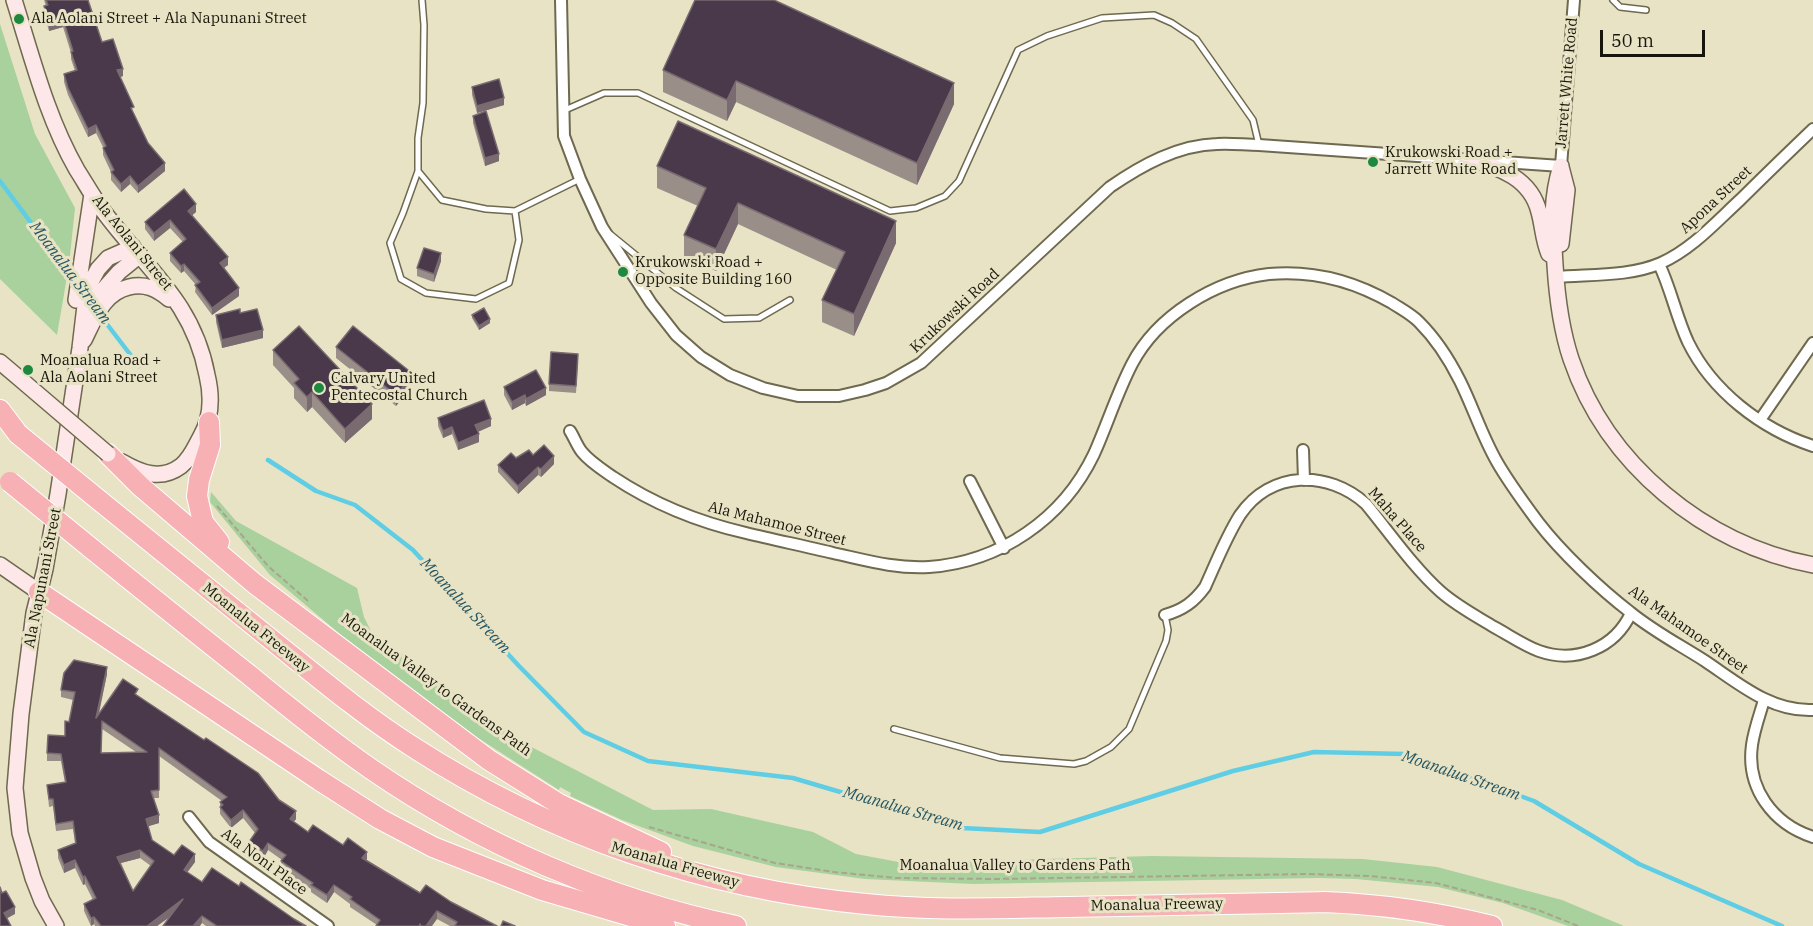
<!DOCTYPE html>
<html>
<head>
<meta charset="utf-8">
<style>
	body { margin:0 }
	#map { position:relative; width:1813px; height:926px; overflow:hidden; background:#e8e3c5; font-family:"IBM Plex Serif",serif }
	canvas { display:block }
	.scale { position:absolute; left:1600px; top:30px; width:105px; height:27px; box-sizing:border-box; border:3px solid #18160c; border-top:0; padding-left:8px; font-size:18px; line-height:21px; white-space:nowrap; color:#18160c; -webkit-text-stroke:4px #e8e3c5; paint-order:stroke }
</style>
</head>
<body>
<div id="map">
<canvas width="1813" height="926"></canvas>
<div class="scale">50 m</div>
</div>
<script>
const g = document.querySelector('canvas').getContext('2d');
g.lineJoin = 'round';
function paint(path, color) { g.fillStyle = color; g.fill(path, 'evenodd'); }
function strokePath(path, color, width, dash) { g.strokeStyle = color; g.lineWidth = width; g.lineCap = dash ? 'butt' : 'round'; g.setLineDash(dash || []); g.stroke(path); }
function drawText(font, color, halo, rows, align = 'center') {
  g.font = font + ' "IBM Plex Serif",serif'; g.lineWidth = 6; g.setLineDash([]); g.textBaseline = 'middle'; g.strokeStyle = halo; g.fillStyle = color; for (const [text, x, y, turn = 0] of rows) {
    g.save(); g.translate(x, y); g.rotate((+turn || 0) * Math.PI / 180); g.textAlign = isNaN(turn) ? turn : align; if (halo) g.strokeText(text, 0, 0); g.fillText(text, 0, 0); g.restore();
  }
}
paint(new Path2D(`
	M0,24l35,110 40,74 -6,57 -12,70 -57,-56z
	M211,492l25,29 121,67 7,29 7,14 145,108 137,71 58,-1 102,23 43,22 48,9 248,-7 211,3 74,8 125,33 62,26h-56l-65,-23 -65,-16 -82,-8 -37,-1 -346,6 -108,-5 -89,-12 -83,-21 -71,-26 -52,-24 1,-3 -11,-6 -1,3 -81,-52 -138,-104 -70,-59 -60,-73z`), '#a8d19d');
strokePath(new Path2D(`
	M0,181l75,101
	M100,315l39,51
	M268,460l48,31 39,14 58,45 105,115 66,67 64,29 145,17 169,50 78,4 193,-61 81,-19 91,2 129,47 105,63 143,62`), '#5fcde4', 4.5);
const lane = new Path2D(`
	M422,0l2,25 -1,78 -5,35v33l24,29 44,9 29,2 65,-32
	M1613,0l7,7 26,3
	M565,110l39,-17h34l252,118 26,-3 29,-12 14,-15 59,-131 29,-14 55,-18 52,-3 18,8 24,16 57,81 6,25
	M418,171l-15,42 -13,30 11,36 25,14 50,6 33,-16 10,-43 -4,-29
	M610,234l66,54 48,31 35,-1 31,-18
	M894,729l106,29 74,6 12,-3 25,-14 18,-18 37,-88 2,-11 -3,-15`);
const street = new Path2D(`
	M561,0l3,136 16,43 22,48 49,76 25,32 25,22 29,18 33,13 35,8h41l26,-6 21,-7 35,-20 189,-176c32,-22 68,-42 107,-43 14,-1 28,1 42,1l302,21 13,-166
	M1659,264c12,25 17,52 29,78 24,49 73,87 125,104
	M1556,277c33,-3 73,0 105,-14 31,-14 54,-40 79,-63 24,-24 49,-48 73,-71
	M1760,420l53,-77
	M570,431c4,6 7,15 12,21 8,10 21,18 31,25 42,28 85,45 133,56 29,7 58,13 87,20 32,7 62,16 96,14 71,-5 134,-48 165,-113 13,-29 23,-61 38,-90 25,-48 83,-84 137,-90 44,-4 85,7 123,29 9,6 19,11 27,19 16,16 31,39 41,59 13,26 22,55 37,81 12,21 27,41 41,60 23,30 62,67 92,90 23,19 50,33 75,49 33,22 66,51 108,49
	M1303,450l1,30
	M970,481l34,67
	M1165,615c18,-5 29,-13 40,-28 11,-24 21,-50 35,-72 31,-45 88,-45 126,-11 23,28 48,64 75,88 16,14 35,24 53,35 15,8 29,18 45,24 37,13 76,-3 92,-38
	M1764,700c-4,14 -10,30 -12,45 -6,43 21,79 61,92
	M189,817l20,25 119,84`);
const secondary = new Path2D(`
	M14,0c18,57 33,118 63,170 9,14 17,29 27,42 42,57 89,89 103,163 5,21 5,42 -6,61 -6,11 -10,22 -20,30 -20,15 -40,7 -59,-4
	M1470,160c30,7 61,19 69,52 4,14 4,28 10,42
	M1561,166c-11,34 -8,64 -6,99 2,32 6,64 16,94 36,106 133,185 242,206
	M1561,167l6,23 -6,54
	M95,299l24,-27 21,-17
	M76,300l16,-106
	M84,340c11,-22 19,-47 45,-53 16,-4 28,2 40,12
	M0,362l26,22
	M0,565l39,27
	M56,926l-14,-25 -9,-23 -13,-45 -5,-45 6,-74 13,-101 11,-44 13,-75 22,-146 7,-59 11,-20 10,-11 25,-11`);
const highway = new Path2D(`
	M0,410l18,24
	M209,422l1,23 -11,35 -2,16 6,26 16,20
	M108,454l32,32 115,98 234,176 70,44 102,48
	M100,501c58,47 116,94 173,140 46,37 90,74 140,106 136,88 292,142 453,157 67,7 135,4 202,3 86,-2 171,-3 256,-5 57,2 112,10 168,24
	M92,549c52,42 104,84 156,125 40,33 80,65 123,95 109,75 235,130 365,157
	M39,592l280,188 61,39 53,28 109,43 123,36`);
strokePath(lane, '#6e694f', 8);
strokePath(street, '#6e694f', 14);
strokePath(secondary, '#6e694f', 18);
strokePath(highway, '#fff', 22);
strokePath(new Path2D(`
	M217,506l51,60 40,35
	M649,827l126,36 59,9 62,6 99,1 312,-5 63,2 66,7 102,27 40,16`), '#a9a58d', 2, [6, 3]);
strokePath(lane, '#fff', 5);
strokePath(street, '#fff', 10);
strokePath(secondary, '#fde7e8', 15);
strokePath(highway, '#f7b0b3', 20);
const secondaryBridge = new Path2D(`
	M26,384l82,70`);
const highwayBridge = new Path2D(`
	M18,434l82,67
	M10,482l82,67`);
strokePath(secondaryBridge, '#6e694f', 18, []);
strokePath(highwayBridge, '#fff', 22, []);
strokePath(secondaryBridge, '#fde7e8', 15);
strokePath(highwayBridge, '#f7b0b3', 20);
paint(new Path2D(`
	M44,0h44l14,42 21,34 -3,1 14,38 14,28 17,28 -27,22 -8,-9 -9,8 -10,-12v-8l-8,-17v-8l-7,-14 -8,4 -20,-42 -4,-13v-8l11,-3 -4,-12v-6l-8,-26 -14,4 -5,-17v-8h2z
	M663,70l291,34 -37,81 -181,-83 -9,19 -64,-29z
	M472,87l32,18 -27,8 -5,-18z
	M473,116l26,45 -14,5 -12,-43z
	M657,166l239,77 -42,93 -32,-14v-22l15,-30 -99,-46 -22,47 -32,-14v-22l14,-29 -41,-18z
	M196,212l-4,3 36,50 -4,3 15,28 -27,19 -17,-23 1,-7 -12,-14 -3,2 -11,-12v-8l13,-11 -13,-14 -16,13 -9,-12v-7z
	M441,261l-7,21 -17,-6v-8z
	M240,313l23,25 -41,10 -6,-26v-7z
	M472,315l18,8 -11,7 -7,-12z
	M336,347l77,38 -17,21 -60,-48z
	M273,350l99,69 -27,24 -33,-36 -5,5 -13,-14v-10l-21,-23z
	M578,361l-2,32 -27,-2v-7z
	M504,387l42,8 -20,11 -1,-3 -13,7 -8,-15z
	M438,418l53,8 -13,6 1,10 -21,8 -6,-16 -9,4 -5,-12z
	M533,455l21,9 -13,13 -3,-2 -20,19 -20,-22v-7l18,-7z
	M107,674l-8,40 39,-18 158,123 -3,3 15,10 35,13 77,48 31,9 46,24h-47l-13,-7 -60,6 -27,-18v-3l-16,-12 -7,11 -16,-11v-3l-30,-20v-8l1,-1 -14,-10 -5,9 -14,-10v-7l6,-9 -12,-15 -12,10 -11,-14v-12l2,-1 -63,-45v42h-5l5,25 -11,3 4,14 22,15 21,7 -8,10 15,10 37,4 67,40h-100l-4,-3 -32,-6 -13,9h-62l-1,-2 -3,2 -7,-15v-7l9,-4 -8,-16 -2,1 -8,-17 -11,5 -6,-15v-8l17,-7 -2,-14 -17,2 -3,-25 -4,1 -2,-22 18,-2 -4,-22h-14v-8l18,-17 4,-14 4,-22 -12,-3v-7zM102,729l34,23 -35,1zM140,858l11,8 -18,25 -12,-28z`), '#998e88');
paint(new Path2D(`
	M63,19v8l-14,4v-8z
	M123,69v7l-6,2v-8z
	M736,81v21l-9,19v-21z
	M954,83v21l-37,81v-22z
	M504,98v7l-27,8v-7z
	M96,125v8l-8,4v-8z
	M499,154v7l-14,5v-8z
	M165,163v8l-27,22v-7z
	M130,176v8l-9,8v-8z
	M738,203v21l-22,47v-22z
	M196,204v8l-8,7v-8z
	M170,220v8l-16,13v-8z
	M896,221v22l-42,93v-22z
	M441,253v8l-7,21v-8z
	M228,257v8l-8,5v-7z
	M184,264v7l-3,2v-7z
	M239,288v8l-27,19v-7z
	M490,319v4l-11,7v-4z
	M263,330v8l-41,10v-8z
	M413,374v11l-17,21v-11z
	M546,388v7l-20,11v-7z
	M312,392v15l-5,5v-15z
	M525,395v8l-13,7v-8z
	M372,404v15l-27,24v-14z
	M491,419v7l-16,7v-8z
	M452,427v7l-9,4v-7z
	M479,434v8l-21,8v-7z
	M554,456v8l-13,13v-8z
	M538,467v8l-20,19v-8z
	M107,667v7l-11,51v-7z
	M243,810v8l-12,10v-8z
	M296,811v8l-6,8v-8z
	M159,815v8l-13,4v-8z
	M268,843v7l-5,9v-8z
	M140,850v8l-23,6v-7z
	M367,852v7l-5,6v-7z
	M195,854v8l-11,15v-7z
	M75,860v8l-11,5v-8z
	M85,876v8l-2,1v-8z
	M334,885v7l-7,11v-8z
	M183,899v8l-26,19h-10z
	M15,907v7l-11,6v-7z
	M437,911v8l-5,7h-6z
	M202,916v7l-2,3h-7z
	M94,917v7l-3,2v-8z`), '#796b70');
const building = new Path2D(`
	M46,0h42l14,42 11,-3 10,30 -6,1 17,37 -3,1 17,35 17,20 -27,23 -8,-10 -9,8 -10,-12 3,-2 -11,-22 3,-2 -10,-21 -8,4 -20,-41 -4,-14 13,-4 -6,-18 2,-1 -10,-32 -14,4 -5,-17 4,-1z
	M695,0h79l180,83 -37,80 -181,-82 -9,19 -64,-30z
	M499,79l5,19 -27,8 -5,-19z
	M486,111l13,43 -14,4 -12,-42z
	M678,121l218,100 -42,93 -32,-14 23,-48 -107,-49 -22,46 -32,-14 22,-47 -49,-22z
	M184,189l12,15 -8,7 40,46 -8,6 19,25 -27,20 -17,-23 5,-3 -16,-18 -3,2 -11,-13 16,-14 -16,-19 -16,13 -9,-11z
	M424,248l17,5 -7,21 -17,-6z
	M484,308l6,11 -11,7 -7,-11z
	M240,309v4l17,-4 6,21 -41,10 -6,-25z
	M299,326l73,78 -27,25 -33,-37 -5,5 -13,-14 5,-4 -26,-29z
	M353,326l60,48 -17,21 -60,-48z
	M551,352l27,2 -2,32 -27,-2z
	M536,370l10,18 -20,11 -1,-4 -13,7 -8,-15z
	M484,400l7,19 -16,6 4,9 -21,9 -6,-16 -9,4 -5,-13z
	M544,445l10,11 -13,13 -3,-2 -20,19 -20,-21 13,-12 5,5 13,-8 4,5z
	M74,660l33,7 -11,51 27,-39 15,10 -3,5 69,46 2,-2 52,35 21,27 17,11 -6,8 18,13 5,-7 30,20 5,-7 19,14 -5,6 58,35 6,-8 25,17 46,24h-42l2,-4 -20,-11 -11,15h-5l-1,-2 -1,2h-43l4,-6 -30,-21 2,-2 -18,-12 -7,10 -16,-10 2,-2 -32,-22 5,-6 -18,-12 -5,8 -14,-9 9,-13 -15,-19 -12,10 -11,-13 3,-2 -3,-3 7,-5 -68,-49v42l-8,1 8,24 -13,4 6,21 22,15 8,-10 13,9 -11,16 18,12 10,-14 27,18 2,-4 53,37 12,7h-89l-15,-10 -9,10h-30l20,-27 -36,27h-46l-7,-9 -3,1 -7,-14 12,-6 -11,-22 -2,1 -8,-17 -11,5 -6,-15 18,-7 -3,-22 -17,3 -3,-25h-4l-2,-14 19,-3 -5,-28 -14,-1 1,-18 17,1v-15l4,1 6,-30 -14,-2 3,-17zM102,721l45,31 -46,1zM140,850l14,11 -21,30 -16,-34z
	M0,887l2,6 4,-2 9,16 -11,6 7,13h-11z
	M503,921l12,5h-14z`);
paint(building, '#4a384b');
strokePath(building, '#796b70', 1.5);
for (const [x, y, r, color] of [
	[19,19,6,"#1d8940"],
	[1373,162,6,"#1d8940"],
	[623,272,6,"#1d8940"],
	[28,370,6,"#1d8940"],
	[319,388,6,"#1d8940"]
]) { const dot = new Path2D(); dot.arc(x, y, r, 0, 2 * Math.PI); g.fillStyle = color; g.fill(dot); strokePath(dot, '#e8e3c5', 2); }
drawText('15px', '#18160c', '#e8e3c5', [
	["Ala Aolani Street + Ala Napunani Street",31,19],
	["Krukowski Road +",1385,153],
	["Jarrett White Road",1385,170],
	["Krukowski Road +",635,263],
	["Opposite Building 160",635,280],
	["Moanalua Road +",40,361],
	["Ala Aolani Street",40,378],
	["Calvary United",331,379],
	["Pentecostal Church",331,396]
], 'left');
drawText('15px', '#18160c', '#e8e3c5', [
	["Jarrett White Road",1567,83,-85],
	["Apona Street",1716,200,-43],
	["Ala Aolani Street",132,243,51],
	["Krukowski Road",955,311,-43],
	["Maha Place",1397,520,49],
	["Ala Mahamoe Street",777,524,14],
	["Ala Napunani Street",43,578,-79],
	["Moanalua Freeway",256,628,39],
	["Ala Mahamoe Street",1688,630,35],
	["Moanalua Valley to Gardens Path",436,685,36],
	["Ala Noni Place",264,862,36],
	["Moanalua Freeway",675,865,16],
	["Moanalua Valley to Gardens Path",1015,866],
	["Moanalua Freeway",1157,905,-1]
]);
drawText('italic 16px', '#265660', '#e8e3c5', [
	["Moanalua Stream",70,273,53],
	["Moanalua Stream",465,606,47],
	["Moanalua Stream",1461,776,19],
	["Moanalua Stream",903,809,16]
]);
</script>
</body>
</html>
